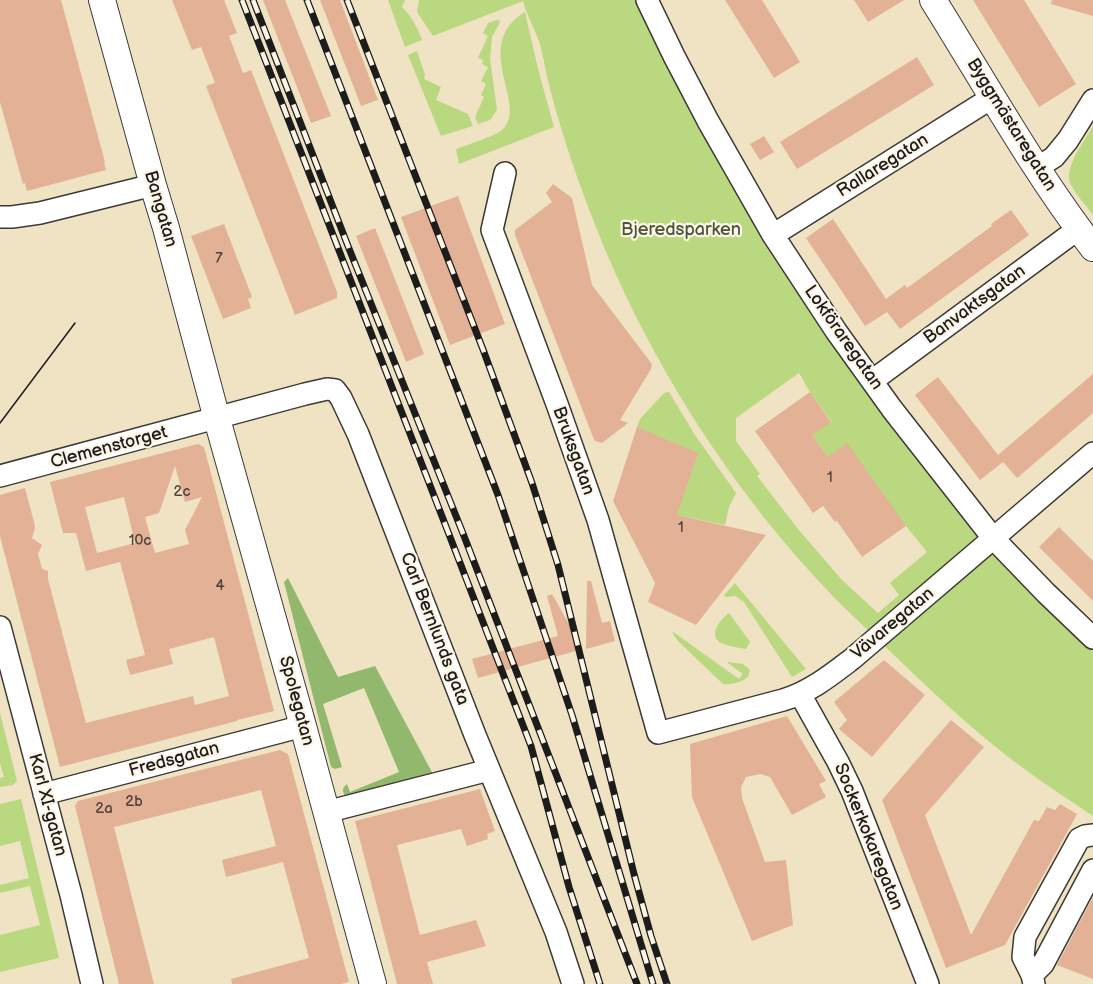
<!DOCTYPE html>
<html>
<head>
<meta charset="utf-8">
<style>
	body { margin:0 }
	canvas { display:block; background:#efe3c3 }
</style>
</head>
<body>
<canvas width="1093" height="984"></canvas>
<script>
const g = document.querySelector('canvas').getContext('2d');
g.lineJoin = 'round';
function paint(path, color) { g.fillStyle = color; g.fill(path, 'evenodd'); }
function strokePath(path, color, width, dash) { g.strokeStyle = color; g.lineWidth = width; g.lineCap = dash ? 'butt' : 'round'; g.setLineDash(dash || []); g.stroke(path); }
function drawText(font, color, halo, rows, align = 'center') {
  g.font = font + ' "Balsamiq Sans",sans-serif'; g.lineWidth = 4.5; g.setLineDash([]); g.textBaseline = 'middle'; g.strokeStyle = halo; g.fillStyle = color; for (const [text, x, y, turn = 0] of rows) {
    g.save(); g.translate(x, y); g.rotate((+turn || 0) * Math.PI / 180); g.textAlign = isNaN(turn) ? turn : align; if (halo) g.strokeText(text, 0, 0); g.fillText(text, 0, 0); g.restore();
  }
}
paint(new Path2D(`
	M388,0h17l-3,7c9,8 16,22 20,33l-17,7z
	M419,0h228l27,56 218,353 201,229v178c-33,-22 -65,-43 -96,-68 -36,-29 -70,-61 -103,-93 -27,-26 -55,-51 -80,-79 -83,-91 -151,-196 -201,-308 -25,-58 -47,-118 -63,-179 -4,-15 -6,-30 -10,-45 -5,-15 -13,-28 -17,-43l-90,35 -16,-24zM799,373l11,19 21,29 -19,14 16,22 78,69 21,26 -37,31 9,12 -21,18 -36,-33 -44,-51 -41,-53 3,-2 -24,-33v-23z
	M525,12l13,57 16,58 -95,37 -3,-15c13,-5 38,-12 47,-20 26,-24 -33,-84 22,-117z
	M496,20h3l1,2 -8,15 -2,22 7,51 -7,10 -12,4 -3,-7 9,-20 -3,-2 5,-11 -5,-3 7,-14 -6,-3 1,-4 -5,-2 10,-22 -5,-3 5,-10z
	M417,51l8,24 -1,4 17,8 -5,13 32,14 5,12 -32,10 -33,-81z
	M1093,126v89c-7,-10 -18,-21 -23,-32 -6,-16 15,-43 23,-57z
	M669,392l26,43 41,58 -7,14 -4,18 -48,-10 -40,-88 3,-8 24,-26z
	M735,583l71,86 -14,8 -48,-75 -9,-6 -10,1 -1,-2z
	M729,613l21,29 -4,7c-7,-1 -18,-3 -25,-6 -14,-8 0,-24 8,-30z
	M672,631l67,48 4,-5 -15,-11v-1l15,2 7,6 -2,7c-6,5 -17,8 -25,7l-45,-43 -4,-5z
	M0,713l17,68 -4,4 -13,2v-9l4,-1 -4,-14z
	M21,799l38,159 -59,14v-37l40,-10 -10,-39 -30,7v-8l29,-7 -9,-37 -20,5v-42z`), '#b9d87f');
paint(new Path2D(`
	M288,578l50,99 37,-11 58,108 -82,21 -6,1c-3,-6 -3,-8 2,-12l3,8 49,-20 -35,-84 -41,16 19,63 -7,2 -4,-2 -47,-185z`), '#92b86e');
paint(new Path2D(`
	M0,0h61l44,162h-1l2,8 -79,21 -2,-8 -2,1 -23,-82z
	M172,0h52l13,33 -8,3 14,37 8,-3 86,222v6l-42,17 -89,-229 9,-3 -14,-36 -9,3z
	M263,0h22l46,116 -20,7z
	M320,0h20l38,100 -17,6z
	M725,0h37l38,62 -26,16z
	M854,0h50l-36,22z
	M973,0h51l52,84 -37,23z
	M1052,0h41v16l-42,-12z
	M917,57l17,28 -137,84 -17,-27z
	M764,136l10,16 -14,8 -10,-16z
	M553,184l19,14 20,87 60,79 -1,5 -31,51 8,3 -26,20 -7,-2 -2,-4 -78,-202v-5l37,-28 -6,-9z
	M458,196l47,128 -55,21 -49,-128z
	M1011,210l18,25 -129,94 -13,-17 -22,14 -59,-88 27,-19 53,80 19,-14 2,3 85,-62 -1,-2z
	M224,224l28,73 -4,2 3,9 -28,11 -32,-83z
	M375,228l49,126 -18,8 -50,-126z
	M1093,374v39l-76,65 -14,-16 -23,18 -65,-85 23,-18 60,78z
	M810,392l21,30 -19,13 16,22 19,-14 59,83 -44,31 -25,-36 -2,1 -12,-16 -10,7 -58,-82z
	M637,427l61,26 -21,62 89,20 -70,90 -48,-23 7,-19 -42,-82z
	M198,444l6,3 70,264 -37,9v1l-177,46 -60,-231v-41l25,-7 9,34 1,7 -3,9 10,7 -4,9 4,15 6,2v8l38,144 107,-27 2,9 34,-9 -15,-59 -45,12 4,15 -43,11 -4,-15 19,-5 -25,-93 -34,9 -10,-38h-13l-13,-51zM175,466l10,36 17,-5 -17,33 4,14 -34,9 -10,-36 14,-4zM124,497l11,46 -38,10 -12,-46z
	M1059,527l34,34v40l-54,-54z
	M587,581h4l11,42 8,-2 5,20 -29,8z
	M552,594l31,55 -105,29 -6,-19 86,-23 -11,-40z
	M884,660l41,35 -53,62 -33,-28 8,-9 -13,-18z
	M787,716l39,65 -7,3 7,13 -34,18 -22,-38 -10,-3 -14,3 -5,10 1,11 23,64 21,-2 7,65 -41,16 -60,-144 -2,-53z
	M951,720l33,27 -59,68 46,120 63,-115 5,1 8,-14 8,3 5,-6 17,10 -72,131 -59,23 -64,-168z
	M280,750l8,4 61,228 -8,2h-109l-1,-5 78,-21 -26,-96 -57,15 -4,-17 54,-14 -15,-56 -147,37 40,157h-35l-44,-178 3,-5z
	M480,789l15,42 -8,3 1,5 -21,7 -6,-17 -64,16 23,90 56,-15 10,26 -59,16 6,22h-36l-42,-163z
	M1093,897v82l-36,-14z`), '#e2b196');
const minor = new Path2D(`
	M647,0l27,56 34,65 65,114 63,96 56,78 101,129 53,55 47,45
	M1037,168l17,-11 14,-17 25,-40
	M505,173l-13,57 65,174 41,116 60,213 125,-33c27,-8 48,-25 69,-41l241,-206
	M0,217h12l28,-4 113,-28
	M773,235l220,-138
	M872,381l206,-152
	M0,476l305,-82 22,-5 8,1 6,8 17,36 117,301 81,197 17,52
	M0,627l71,268 21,89
	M800,694l38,68 14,29 76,193
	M44,794l259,-68
	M326,812l163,-42
	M1032,975l11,-11 50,-94
	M1034,984l-2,-9 -9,-18 2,-20 54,-98 6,-3 8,-1`);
const tertiary = new Path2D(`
	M102,0l51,185 13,43 51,191 86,307 70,258
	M933,0c52,83 100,170 160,248`);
strokePath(minor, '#3c3a35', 24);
strokePath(tertiary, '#3c3a35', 28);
strokePath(minor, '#fff', 21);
strokePath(tertiary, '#fff', 26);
strokePath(new Path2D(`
	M0,423l75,-100`), '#1c1c1c', 1.5);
const rail = new Path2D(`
	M242,0l289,746 38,141 31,97
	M253,0l95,246 116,290 173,448
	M307,0l191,495 74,220 81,269
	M347,0l137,352 48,131 26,82 76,309 17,62 16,48`);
strokePath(rail, '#1c1c1c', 7);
strokePath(rail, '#fcf5e5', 4.5, [14]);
drawText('15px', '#4e413a', null, [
	["7",219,259],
	["1",830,478],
	["2c",182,492],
	["1",681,528],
	["10c",140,541],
	["4",220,586],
	["2b",134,802],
	["2a",104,809]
]);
drawText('18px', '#1c1c1c', '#fcf5e5', [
	["Byggmästaregatan",1011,125,58],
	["Rallaregatan",883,166,-32],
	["Bangatan",160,209,74],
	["Banvaktsgatan",975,305,-36],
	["Lokföraregatan",843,338,55],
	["Clemenstorget",109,448,-15],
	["Bruksgatan",573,451,70],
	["Vävaregatan",893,624,-40],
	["Carl Bernlunds gata",434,629,69],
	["Spolegatan",296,701,75],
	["Fredsgatan",174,760,-15],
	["Karl XI-gatan",47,805,75],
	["Sockerkokaregatan",868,837,68]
]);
drawText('18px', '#4b543a', '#fcf5e5', [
	["Bjeredsparken",681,230]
]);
</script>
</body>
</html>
